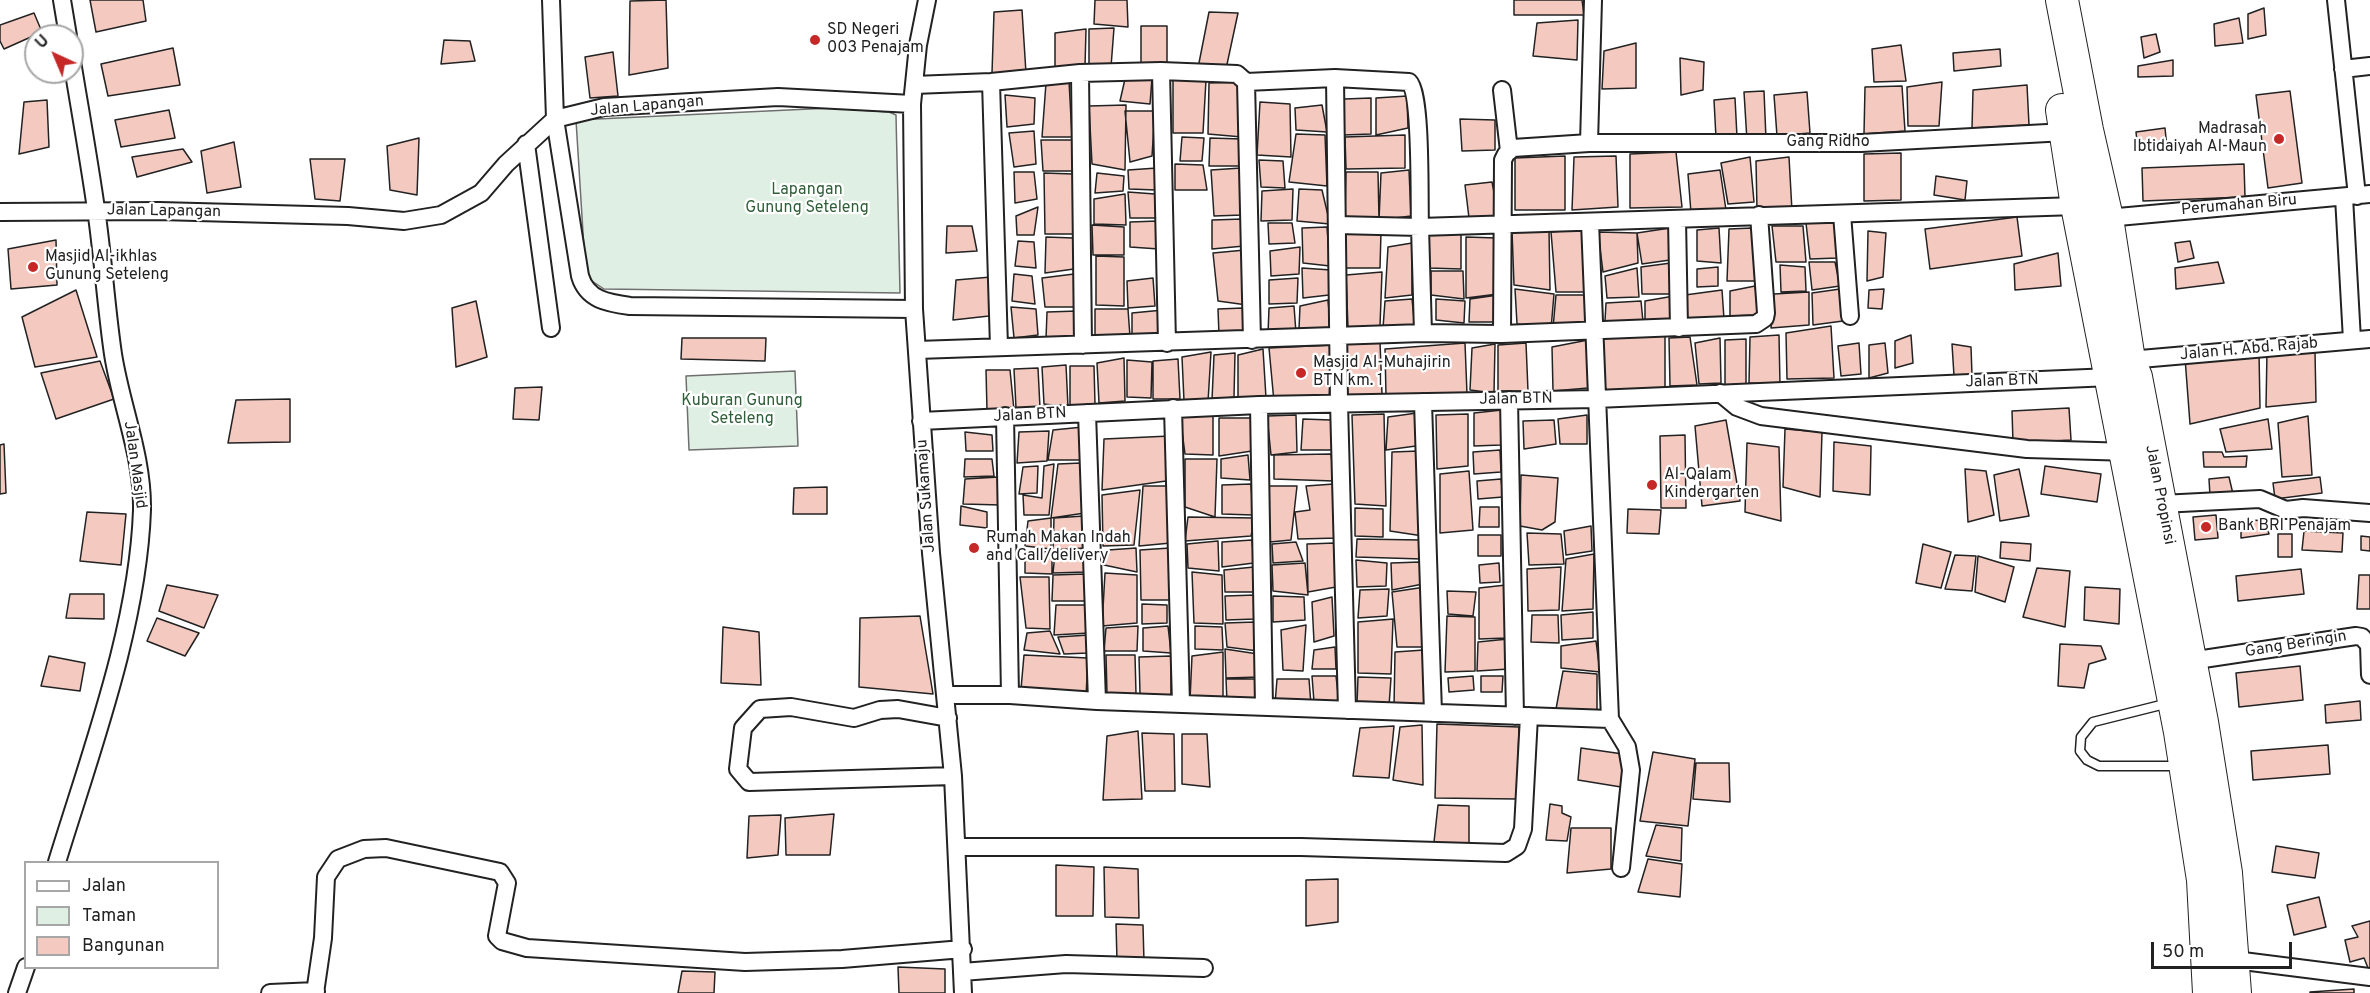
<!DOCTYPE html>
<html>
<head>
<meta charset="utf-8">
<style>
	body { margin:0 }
	#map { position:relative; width:2370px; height:993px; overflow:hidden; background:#fff; font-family:Overpass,sans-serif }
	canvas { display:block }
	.legend { position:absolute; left:24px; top:861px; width:195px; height:108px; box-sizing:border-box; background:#fff; border:2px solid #a7a7a7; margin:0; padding:8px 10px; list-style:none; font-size:18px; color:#222 }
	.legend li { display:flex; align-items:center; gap:12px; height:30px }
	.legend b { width:30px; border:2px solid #a7a7a7 }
	.north { position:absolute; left:24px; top:24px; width:60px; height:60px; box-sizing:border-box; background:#fff; border:2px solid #a7a7a7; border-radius:50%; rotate:316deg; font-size:16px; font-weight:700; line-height:24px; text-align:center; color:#222 }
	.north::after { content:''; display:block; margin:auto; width:21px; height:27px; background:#c62828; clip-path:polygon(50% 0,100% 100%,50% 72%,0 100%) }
	.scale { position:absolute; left:2151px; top:942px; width:141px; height:27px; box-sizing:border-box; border:3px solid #222; border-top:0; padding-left:8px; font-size:18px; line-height:21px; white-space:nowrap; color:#222; -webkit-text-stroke:4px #fff; paint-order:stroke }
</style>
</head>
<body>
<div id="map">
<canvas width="2370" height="993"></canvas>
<ul class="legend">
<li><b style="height:8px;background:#fff"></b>Jalan</li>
<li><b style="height:16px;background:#e0efe3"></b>Taman</li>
<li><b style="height:16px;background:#f3c9c0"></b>Bangunan</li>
</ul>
<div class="north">U</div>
<div class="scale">50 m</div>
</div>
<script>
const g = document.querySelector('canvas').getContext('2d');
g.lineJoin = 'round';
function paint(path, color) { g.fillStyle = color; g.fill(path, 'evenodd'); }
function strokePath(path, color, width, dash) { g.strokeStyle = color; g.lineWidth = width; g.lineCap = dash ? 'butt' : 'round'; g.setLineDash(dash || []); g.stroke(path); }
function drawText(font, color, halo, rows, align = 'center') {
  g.font = font + ' Overpass,sans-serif'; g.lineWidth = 4.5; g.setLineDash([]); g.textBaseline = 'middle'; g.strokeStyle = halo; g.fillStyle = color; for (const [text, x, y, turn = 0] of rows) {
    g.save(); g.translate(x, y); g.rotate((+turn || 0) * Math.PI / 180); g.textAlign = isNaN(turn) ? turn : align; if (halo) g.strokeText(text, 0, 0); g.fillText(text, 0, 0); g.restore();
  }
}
const green = new Path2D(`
	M831,108l58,4 7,3 4,178 -296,-4 -12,-8 -7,-16 -9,-145z
	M795,371l3,75 -109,4 -3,-74z`);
paint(green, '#e0efe3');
strokePath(green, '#6f6f6f', 1.5);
const building = new Path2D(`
	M90,0h53l3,21 -50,11z
	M666,0l2,68 -39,7 1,-74z
	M1095,0h32l1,27 -34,-3z
	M1514,0h68l2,15h-70z
	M2264,8l2,27 -18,4v-25z
	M1022,10l4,63h-34l2,-61z
	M1209,12l29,1 -12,56 -28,-1z
	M34,13l8,19 -38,17 -4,-8v-16z
	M2239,18l4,25 -28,3 -1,-22z
	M1578,20l-1,40 -44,-4 4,-33z
	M1141,26h26v40l-26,-1z
	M1114,28l-3,39 -22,-2v-36z
	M1086,29l-1,38 -30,2v-36z
	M2156,34l4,18 -16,6 -3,-21z
	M444,40l26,1 5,20 -34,3z
	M1636,43v45l-34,1 2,-38z
	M1901,45l5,36 -32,1 -2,-33z
	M173,48l7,37 -72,11 -7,-32z
	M2000,49l1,17 -47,5 -1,-18z
	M613,52l5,44 -28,2 -5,-41z
	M1680,58l24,4 -1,28 -22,5z
	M2173,60v16l-35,1v-11z
	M1152,78l-2,26 -30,-3 5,-22z
	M1173,80h33l-3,53h-30z
	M1069,81l3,56h-30l4,-54z
	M1238,82l4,55 -34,-3 1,-51z
	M1942,82l-3,44h-31l-1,-39z
	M2027,85l2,40 -57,3 1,-38z
	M1902,86l3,45 -41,3 1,-47z
	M1764,91l2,48 -19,2 -3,-49z
	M2290,91l12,92 -34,5 -12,-93z
	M1807,92l3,41 -33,3 -3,-41z
	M1005,95l30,3 -1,26 -27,3z
	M1407,96l1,32 -32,7v-37z
	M1371,98v36l-28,1 1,-36z
	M1735,98l2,39 -21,1 -2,-38z
	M47,100l2,47 -30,7 5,-52z
	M1260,102l30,2 1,53 -34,-2z
	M1126,105l-1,65 -33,-6 -3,-58z
	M1322,105l5,27 -31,-2 -1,-22z
	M169,110l6,28 -54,9 -6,-27z
	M1125,111h30l-3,45 -22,6z
	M1460,119l35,1v30l-33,1z
	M2165,128l2,20 -29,4 -2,-20z
	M1034,131l2,33 -22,3 -5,-34z
	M1296,134l29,1 2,51 -38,-4z
	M1405,135v33l-59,1 -1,-32z
	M1182,137l22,1 -2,23h-22z
	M419,138l-2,57 -27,-5 -3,-44z
	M1210,138l32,1 -2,27h-31z
	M1041,140h31l1,31h-30z
	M234,142l7,45 -34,6 -6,-42z
	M183,149l9,13 -55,15 -5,-20z
	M1676,152l6,55 -52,1v-54z
	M1901,153v47l-37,1v-47z
	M1565,156v54h-50v-52z
	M1616,156l2,51 -46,3 2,-53z
	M1750,157l4,45 -26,2 -7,-41z
	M1789,157l3,54h-35l-1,-50z
	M310,159h35l-5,42 -25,-2z
	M1259,160l24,1 2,27 -24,-1z
	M1175,164l28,1 4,25h-32z
	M2244,164l1,33 -102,4 -1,-33z
	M1157,168l-1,22 -27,-1 -1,-19z
	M1241,168l2,47 -29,1 -3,-46z
	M1409,170l2,46 -32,4 2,-47z
	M1720,170l6,40 -35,3 -3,-39z
	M1014,172h20l3,27 -22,4z
	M1346,172h32l1,48 -34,-3z
	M1044,173l29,1 1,60h-29z
	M1097,173l27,3 -1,15 -28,2z
	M1936,176l31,5 -2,19 -31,-5z
	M1492,182l7,36h-30l-4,-33z
	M1293,189l-1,31 -31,1 1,-30z
	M1299,189l23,1 8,34 -33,-3z
	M1128,192l27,2 2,24h-27z
	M1125,194l1,31 -32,-1v-25z
	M1038,207l-4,28h-17l-1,-19z
	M2017,217l5,39 -92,13 -5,-40z
	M1243,219l1,27 -32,3v-29z
	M1158,221l1,28 -29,-2v-25z
	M1268,223h24l3,20 -26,1z
	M1806,223h31l1,35 -28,1z
	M1092,225l32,2v28h-31z
	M947,226h25l5,25 -31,2z
	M1772,226h31l3,36h-30z
	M1327,227l3,39 -27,-3 -1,-35z
	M1670,228v32l-28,4 -5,-31z
	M1719,228l2,35 -24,-2v-31z
	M1752,228l3,53h-28l2,-52z
	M1585,229l2,63h-31l-5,-60z
	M1549,230l1,60 -36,-5 -2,-54z
	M1461,231v38l-33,-1v-35z
	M1868,231l18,2 -3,44 -16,4z
	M1343,232h38l-1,36h-37z
	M1598,232l39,1 1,30 -35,9z
	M1046,237l28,1v31l-29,4z
	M1466,237l31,1 1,56 -32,4z
	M56,240l1,45 -46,4 -3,-40z
	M1018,241l16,1 2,26 -21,-2z
	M2190,241l4,17 -16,4 -3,-19z
	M1412,243v52l-27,3 3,-51z
	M1300,247l-1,27 -28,2 -1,-25z
	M1245,250l2,55 -29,-4 -5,-48z
	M2058,253l3,33 -46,4 -1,-26z
	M1096,256l28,1v49l-28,-1z
	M1809,262h26l5,24 -28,4z
	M2218,262l6,21 -48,6 -1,-21z
	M1671,263v31h-29l-1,-27z
	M1780,265l25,2 1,24 -25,1z
	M1718,267v19l-21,1v-18z
	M1302,268l29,2 -2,25 -26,3z
	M1637,268l2,29 -32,1 -2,-22z
	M1431,271h32l1,28 -33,-4z
	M1382,272l-2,54 -32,2 -2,-53z
	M1014,274l18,2 3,28 -23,-3z
	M1074,274v33h-29l-3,-29z
	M991,277l-2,39 -36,4 3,-40z
	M1153,278l2,28 -27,2 -1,-27z
	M1298,278l-1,25 -28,1v-24z
	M1755,286l4,29 -29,1v-25z
	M1515,289l39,5 -3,35 -34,-5z
	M1840,289l3,32 -30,4 -1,-32z
	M1884,289l-2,20 -14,-1 1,-18z
	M76,290l21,67 -62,10 -13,-50z
	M1722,290l2,29 -38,5 -1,-29z
	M1809,292v33l-38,3 3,-34z
	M1498,295l1,27h-30l1,-23z
	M1556,295h29l2,33h-34z
	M1674,296l1,26 -30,-1v-20z
	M1412,299l3,29h-32l2,-27z
	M1436,299l29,2 -1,22 -28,-3z
	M1328,300l3,33 -32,-4 1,-23z
	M476,301l11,56 -31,10 -4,-59z
	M1641,301l2,21 -38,-1 1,-18z
	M1294,306l2,27 -28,1 1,-26z
	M1011,307l25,2 2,26 -24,3z
	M1243,308l3,24 -27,3 -1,-26z
	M1095,309h33l2,28 -35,-1z
	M1163,310l1,27h-32v-24z
	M1078,311l1,28h-33l1,-27z
	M1831,326l3,52 -47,1 -1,-46z
	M1665,334v54l-62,4 -1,-55z
	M1779,335l1,50 -31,-2 1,-46z
	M1911,335l2,28 -18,5v-27z
	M1690,337l7,48 -27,1 -1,-48z
	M682,338h84l-1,23 -84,-2z
	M1720,338l1,45 -22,1 -4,-41z
	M1746,339v45l-21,1v-45z
	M1588,340v48l-35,3 -1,-44z
	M1380,342l2,52 -36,2 1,-53z
	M1465,343l2,51 -81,2 -1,-47z
	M1526,343l2,48h-30v-46z
	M1859,343l2,31 -20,2 -3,-30z
	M1885,343l3,30 -19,5v-33z
	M1495,344l-1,49 -24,-3 2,-42z
	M1952,344l19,3 1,28 -18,1z
	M1332,345l-3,53 -55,4 -5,-54z
	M1263,349l3,49 -28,2v-45z
	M2267,351l48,1 1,50 -50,5z
	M1211,352l-3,50 -24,-1 -2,-44z
	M2259,352l1,56 -70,16 -5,-66z
	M1235,353l-1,44 -22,3 2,-45z
	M1124,358l1,43 -26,2 -2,-40z
	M1178,359l2,40h-27v-38z
	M1127,360l25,2 -1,36 -24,-1z
	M100,361l14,38 -58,20 -15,-46z
	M1066,365l2,42 -24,-3 -2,-37z
	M1070,366h24l1,38 -25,2z
	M1038,368l2,40h-24l-2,-39z
	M986,370h24l4,40 -27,1z
	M542,387l-3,33 -26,-1 2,-31z
	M290,399v43l-62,1 8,-43z
	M2069,408l2,32 -58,3 -1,-32z
	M1502,410l-1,35 -27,1v-33z
	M1417,413l-1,33 -30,4 2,-33z
	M1384,414l2,92 -31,-2 -3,-89z
	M1468,414v52l-31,3 -1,-54z
	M1213,415v40l-28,-1 -5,-38z
	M1296,415l1,37 -26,3 -4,-39z
	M1587,415v29h-27l-2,-25z
	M2308,416l4,59 -30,2 -4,-54z
	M1219,418h34l-1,33 -33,5z
	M1303,419l28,1 1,30h-31z
	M2268,419l4,30 -46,3 -6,-23z
	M1554,420l2,24 -32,5 -1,-28z
	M1726,420l14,81 -38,5 -7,-80z
	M1083,427l-2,33h-33l5,-30z
	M1785,429l37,3 -2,65 -37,-10z
	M1049,431l-2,30 -30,2 2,-31z
	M965,432l27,3 1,16h-27z
	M1685,435l1,73h-25l-1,-72z
	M1170,436l-4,45 -64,9 2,-51z
	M1834,442l37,4 -1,49 -37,-4z
	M1747,443l32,4 2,74 -36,-9z
	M4,444l2,49 -6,1v-49z
	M1500,450l1,22 -27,2 -1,-22z
	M1419,451l4,85 -33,-5 2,-79z
	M2203,452h19l2,5 23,-1 -1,11h-42z
	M1331,454l3,27 -60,-2v-24z
	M1248,455l2,25 -29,-2v-19z
	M965,459h27l2,17 -30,1z
	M1185,459h32l-2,58 -30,-10z
	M1081,463l4,50 -34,5 7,-54z
	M1054,464l-5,51h-25l-1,-20 19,3 2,-32z
	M1038,466l-1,27 -18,1 4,-27z
	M2045,466l56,8 -4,28 -56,-8z
	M1965,469l21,2 8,44 -26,7z
	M2019,469l10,47 -29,5 -6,-46z
	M1469,471l4,59 -33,3v-59z
	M1521,475l37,3 -3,44 -13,8 -22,-4z
	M999,477l2,28 -38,-1 2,-25z
	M2229,477l4,17 -23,2 -1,-17z
	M2320,477l2,16 -47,6 -2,-16z
	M1501,479l2,18 -25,2 -1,-18z
	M1251,484l2,31 -31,-1v-29z
	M1334,484l5,54 -41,1 -3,-27 15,-2 -4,-24z
	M1143,486h26l2,57 -32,3z
	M1268,486h29l-6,54 -21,2z
	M827,487v27h-34l1,-26z
	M1140,490l-6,55 -31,1 -1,-51z
	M961,506l26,6v16l-27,-3z
	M1480,507h19v20h-20z
	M1355,508l28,1v28l-28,-1z
	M1628,509l33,1 -2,24 -32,-1z
	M87,512l39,2 -5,51 -41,-4z
	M2216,515l2,23 -23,2 -2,-23z
	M1084,516l1,32 -32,2 1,-32z
	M1188,517l67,1 -4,18 -66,5z
	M1051,518v31l-26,-3 3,-25z
	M2265,520l4,14 -28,4v-17z
	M1591,526l1,25 -26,4 -2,-24z
	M2304,531l39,2 -1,19 -40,-2z
	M1527,533l34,1 3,30 -35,1z
	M2278,534h14v23h-14z
	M1478,535h23v21h-23z
	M2361,536l9,1v14l-9,-1z
	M1357,539l64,1 1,19 -66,-2z
	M1252,540l2,23 -32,4v-25z
	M1218,541l1,30 -31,-3 -1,-24z
	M1296,542l7,19 -30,2 -1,-19z
	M2001,542l30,2 -1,17 -30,-3z
	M1335,543l1,44 -28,5 -1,-48z
	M1923,544l28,8 -10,36 -25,-5z
	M1136,548l1,24 -33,-7 4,-15z
	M1170,548v52h-29l-1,-50z
	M1085,550l1,22 -33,1 2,-20z
	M1025,551l27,1v22l-27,-1z
	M1594,554l-1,55 -31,2 4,-52z
	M1955,555l21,1 -4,35 -27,-2z
	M1978,556l36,11 -9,35 -30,-10z
	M1356,560l31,3 -1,23 -29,1z
	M1420,562l3,22 -31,6 -1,-27z
	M1305,563l3,32 -35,-4 -1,-26z
	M1499,563l1,19 -20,1 -1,-18z
	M1254,567l2,25h-31l-1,-22z
	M1561,567l-2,43 -31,1 -1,-42z
	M2037,568l33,3 -5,56 -42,-10z
	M2301,569l3,25 -66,7 -2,-25z
	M1192,572l30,3 1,49 -29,-1z
	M1105,573l32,2v48l-35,3z
	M1086,574v27h-34l1,-26z
	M2359,575h11v34h-13z
	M1020,577h29l1,52 -24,-1z
	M167,585l51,10 -14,33 -45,-17z
	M1506,585l1,53 -28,1v-51z
	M1425,587l-1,60h-27l-5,-55z
	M2085,587l35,2 -1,35 -35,-4z
	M1389,589l-2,27 -29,2 2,-28z
	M1447,591l29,1 -3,24 -25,-2z
	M70,594h34v25l-38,-1z
	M1256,595v24l-30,1 -1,-24z
	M1273,596l31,1 1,23 -32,2z
	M1332,597l2,39 -20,6 -2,-40z
	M1142,604l25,1v18l-25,1z
	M1056,605h30l3,28 -35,2z
	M1593,612v26l-31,2 -1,-25z
	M1532,615h26l1,28 -28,-1z
	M920,616l13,78 -74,-7 1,-69z
	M1447,616l28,1v54l-30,1z
	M157,618l42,15 -14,23 -38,-15z
	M1393,619l-2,55 -33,-1v-51z
	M1256,622l2,29 -31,-4 -2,-24z
	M1306,625l-3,46 -20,-1 -2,-40z
	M1138,626l-1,25h-33l2,-23z
	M1168,626l3,27 -28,-2v-23z
	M1195,626l27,1 1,23 -28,-1z
	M723,627l36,5 2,53 -40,-2z
	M1050,631l10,23 -36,-4 3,-17z
	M1089,635l-1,18 -24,1 -6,-17z
	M1508,639l1,30 -32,2 1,-29z
	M1596,641l4,31 -39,-4v-22z
	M2060,644l41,2 5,13 -17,5 -5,24 -26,-2z
	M1335,647l1,22h-24l2,-19z
	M1225,649l33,5 2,23 -34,1z
	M1424,650l3,58 -33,-1 1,-55z
	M1223,652v50l-33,-2 2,-44z
	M1024,655l64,3 -2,38 -65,-7z
	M1106,655h29l1,39h-29z
	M49,656l36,7 -5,28 -39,-5z
	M1171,656v43l-31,-5 -1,-37z
	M2300,666l3,34 -64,7 -3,-34z
	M1563,671l34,3v40l-41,-5z
	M1312,676h24l3,26h-25z
	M1473,676l1,14 -25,2 -1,-14z
	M1481,676h22l-1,16h-21z
	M1358,677l33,1 -2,28 -32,-2z
	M1226,679h29l3,23h-31z
	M1277,679h32l2,26 -36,-1z
	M2360,701l1,19 -35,3 -1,-18z
	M1437,724l82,3 -2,72 -82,-1z
	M1422,725l1,60 -30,-5 7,-53z
	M1394,726l-5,52 -36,-2 7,-48z
	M1138,731l4,68 -39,1 4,-64z
	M1142,733l32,1 1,57h-30z
	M1182,734h25l3,53 -28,-3z
	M2328,745l2,29 -77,6 -2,-29z
	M1581,748l42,6 -2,33 -43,-7z
	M1653,752l42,7 -7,67 -48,-5z
	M1696,763h33l1,39 -37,-3z
	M1550,804l12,2v7l9,4 -4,24 -21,-1z
	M1438,805l31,1v43l-35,-7z
	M834,814l-4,41h-44l-1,-37z
	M781,815l-3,40 -31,3 2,-42z
	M1656,825l26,3 -1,33 -35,-5z
	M1571,828h40v41l-44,4z
	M2276,846l43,7 -4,25 -43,-6z
	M1648,859l34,5 -2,33 -42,-5z
	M1056,865l38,2 -1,49h-37z
	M1104,867l34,2 1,49 -34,-1z
	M1338,879v43l-32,4v-46z
	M2319,897l7,30 -32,8 -7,-30z
	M2370,921v52l-6,-15 -14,4 -5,-22 13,-3 -6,-11z
	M1116,924l27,1 1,37 -27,-1z
	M898,967l47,2v24h-46z
	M682,971l33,1 -1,21h-36z
	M2354,989v4h-44v-1z`);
paint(building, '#f3c9c0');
strokePath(building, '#222', 1.5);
const lane = new Path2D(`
	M2169,703l-76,19 -12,15 -1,14 7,9 12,6h82`);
const street = new Path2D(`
	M62,0l6,36
	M551,0l4,119 25,157c7,24 28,27 50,30l284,3
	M927,0l-9,45 -6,59 2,205 17,244 22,223 10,217
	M2336,0l21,196
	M2343,69l27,-3
	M1161,71l6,272
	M1080,73l3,272
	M991,82l8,265
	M1246,82l89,-4
	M914,85l77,-3 89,-9 81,-2 76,3 9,8 6,258
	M1502,90l7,61
	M1589,143h272l205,-11
	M526,144l25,184
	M2344,197l8,143
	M0,212l159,-1 189,5 56,5 37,-6 40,-22 25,-29 49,-45 49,-12 174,-10 134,7
	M1842,214l8,102
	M2107,218l263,-24
	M1677,219l2,109
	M1337,225l83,2c-1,-24 2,-133 -11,-145l-74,-4 4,324 8,308
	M1423,333l79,1 254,-10 9,-6 1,-5 -7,-98
	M1502,334l1,-174 3,-6 7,-6 76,-5 4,-143
	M917,350l506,-17 -3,-106 657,-21
	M2129,360l241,-21
	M1720,393l17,14 24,9 266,33 104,3
	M1509,400l6,316
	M1423,402l10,311
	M1259,405l5,302
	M1173,408l8,296
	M1087,413l10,288
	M1005,416l5,279
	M921,421l338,-16 337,-6 515,-22
	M2161,504l99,-5 26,11 17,-2 67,5
	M2190,661l166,-25 6,1 7,8 1,30
	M946,695h64l87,6 513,18 -20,-497
	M948,718l-50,-9 -18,1 -26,8 -63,-11 -31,2 -17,19 -5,41 11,13 204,-6
	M1610,719l17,28 4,23 -10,98
	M957,847h344l205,6 11,-7 6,-17 6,-113
	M57,862c34,-111 81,-236 85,-352 1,-54 -21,-104 -29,-156 -7,-48 -10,-97 -17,-145 -7,-49 -16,-99 -24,-148
	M2235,960l135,17
	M962,972l104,-8 138,4
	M17,993l9,-26
	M270,993l46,-2
	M315,993l8,-55 3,-61 12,-18 26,-10 22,-1 114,24 7,11 -10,53 5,5 25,7 218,14 97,-3 121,-10`);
const highway = new Path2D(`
	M2062,0l25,130 20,88 22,142 7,17 66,345 24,151 9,120
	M2062,110l15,96 103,526 23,148 6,113`);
strokePath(lane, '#222', 11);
strokePath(street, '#222', 20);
strokePath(highway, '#222', 34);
strokePath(lane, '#fff', 8);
strokePath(street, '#fff', 16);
strokePath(highway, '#fff', 32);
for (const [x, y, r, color] of [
	[815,40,6,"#c62828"],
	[2279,139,6,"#c62828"],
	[33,267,6,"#c62828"],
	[1301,373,6,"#c62828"],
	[1652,485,6,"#c62828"],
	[2206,527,6,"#c62828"],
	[974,548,6,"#c62828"]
]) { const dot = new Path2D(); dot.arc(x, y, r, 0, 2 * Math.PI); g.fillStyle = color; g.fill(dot); strokePath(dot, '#fff', 2); }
drawText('16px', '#222', '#fff', [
	["SD Negeri",827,31],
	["003 Penajam",827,49],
	["Madrasah",2267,130,"right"],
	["Ibtidaiyah Al-Maun",2267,148,"right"],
	["Masjid Al-ikhlas",45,258],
	["Gunung Seteleng",45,276],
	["Masjid Al-Muhajirin",1313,364],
	["BTN km. 1",1313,382],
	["Al-Qalam",1664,476],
	["Kindergarten",1664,494],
	["Bank BRI Penajam",2218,527],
	["Rumah Makan Indah",986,539],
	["and Call/delivery",986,557]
], 'left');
drawText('16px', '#222', '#fff', [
	["Jalan Lapangan",647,107,-5],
	["Gang Ridho",1828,143],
	["Perumahan Biru",2239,206,-5],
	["Jalan Lapangan",164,212,1],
	["Jalan H. Abd. Rajab",2249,350,-5],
	["Jalan BTN",2002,382,-2],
	["Jalan BTN",1516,400,-1],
	["Jalan BTN",1030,416,-3],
	["Jalan Masjid",134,465,82],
	["Jalan Propinsi",2159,495,79],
	["Jalan Sukamaju",927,496,-94],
	["Gang Beringin",2296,645,-9]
]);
drawText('16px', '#2f5e38', '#fff', [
	["Lapangan",807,191],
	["Gunung Seteleng",807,209],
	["Kuburan Gunung",742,402],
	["Seteleng",742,420]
]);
</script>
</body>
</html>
